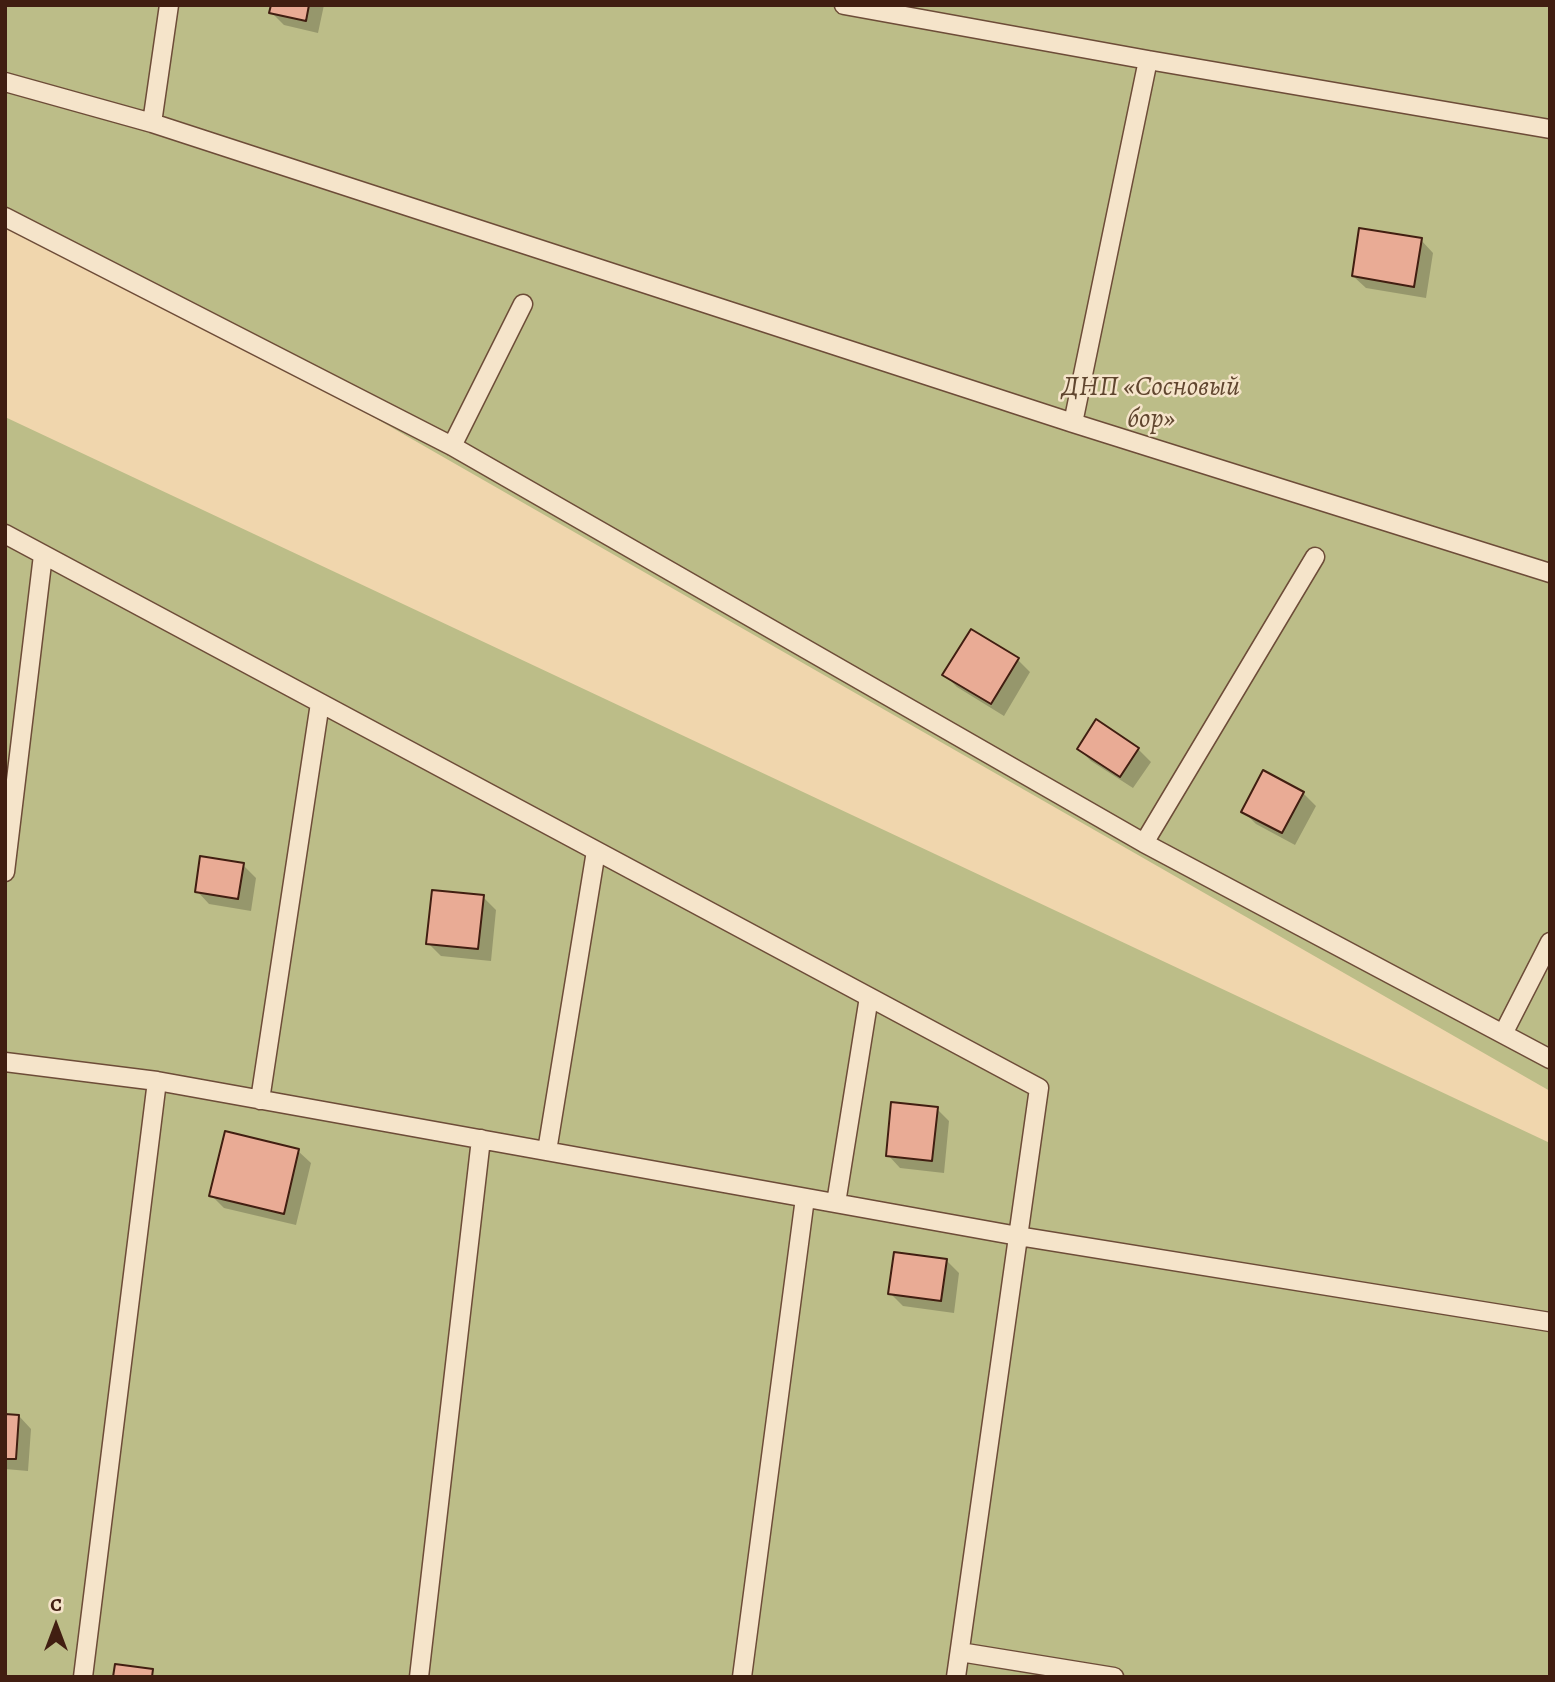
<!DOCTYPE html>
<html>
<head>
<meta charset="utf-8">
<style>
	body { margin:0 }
	#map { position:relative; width:1555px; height:1682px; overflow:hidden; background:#f0d6ad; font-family:Alegreya,serif }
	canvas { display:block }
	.frame { position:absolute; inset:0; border:7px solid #411e11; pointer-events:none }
	.north { position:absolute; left:21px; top:1591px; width:70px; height:70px; -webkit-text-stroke:5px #f5e4ca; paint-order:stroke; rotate:0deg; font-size:19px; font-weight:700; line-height:28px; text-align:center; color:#411e11 }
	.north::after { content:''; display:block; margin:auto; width:24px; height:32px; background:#411e11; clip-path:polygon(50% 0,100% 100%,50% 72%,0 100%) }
</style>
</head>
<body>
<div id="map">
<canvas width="1555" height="1682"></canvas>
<div class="frame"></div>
<div class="north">С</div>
</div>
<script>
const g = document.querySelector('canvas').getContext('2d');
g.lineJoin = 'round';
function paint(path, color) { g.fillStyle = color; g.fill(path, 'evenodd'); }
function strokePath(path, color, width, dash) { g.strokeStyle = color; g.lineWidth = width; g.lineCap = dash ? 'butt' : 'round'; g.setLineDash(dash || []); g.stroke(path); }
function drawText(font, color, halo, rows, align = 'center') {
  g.font = font + ' Alegreya,serif'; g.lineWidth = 5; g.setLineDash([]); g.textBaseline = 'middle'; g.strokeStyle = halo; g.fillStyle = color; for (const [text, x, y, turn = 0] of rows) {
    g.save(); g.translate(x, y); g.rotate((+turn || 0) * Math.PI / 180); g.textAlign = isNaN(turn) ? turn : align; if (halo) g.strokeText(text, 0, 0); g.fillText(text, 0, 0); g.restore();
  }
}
paint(new Path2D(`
	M5,5h1545v1086l-1545,-885z
	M5,417l1545,726v534h-1545z`), '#bcbd88');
paint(new Path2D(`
	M273,5h51l-6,28 -34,-8 -13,-13z
	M1421,240l12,13 -7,45 -60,-10 -13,-12z
	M1018,660l12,12 -26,44 -47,-29 -12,-12z
	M1079,749h59l13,13 -18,26 -42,-27z
	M1303,793l13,13 -21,39 -39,-21 -13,-13z
	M243,865l13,13 -5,33 -42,-7 -12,-13z
	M483,897l13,13 -5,51 -50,-5 -13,-13z
	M937,1109l12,12 -5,52 -44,-5 -12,-13z
	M298,1151l13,12 -15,62 -72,-17 -13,-13z
	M947,1261l12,12 -5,40 -51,-7 -13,-13z
	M5,1415l14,1 12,13 -3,42 -23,-2z`), '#0003');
const building = new Path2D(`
	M271,5h38l-3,16 -37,-8z
	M1359,228l63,10 -8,49 -62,-11z
	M971,629l48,29 -28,46 -49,-29z
	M1096,719l43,29 -19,29 -43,-28z
	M1263,770l41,22 -22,41 -41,-21z
	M200,856l44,7 -6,36 -43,-7z
	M432,890l52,5 -6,54 -52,-5z
	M891,1102l47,5 -6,54 -46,-5z
	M225,1131l74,18 -15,65 -75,-18z
	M894,1252l53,7 -6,42 -53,-7z
	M5,1414l14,1 -3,44h-11z
	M115,1664l38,5 -1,8h-39z`);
paint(building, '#e9ab95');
strokePath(building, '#411e11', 2);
const lane = new Path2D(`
	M844,5l304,55 402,69
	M5,82l147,41 921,300 477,150
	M152,123l17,-118
	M5,217l447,229 692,397 406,216
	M1073,423l75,-363
	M452,446l71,-142
	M5,534l1034,554 -83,589
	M1144,843l171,-286
	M5,872l38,-317
	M1503,1034l47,-92
	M5,1062l152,19 -74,596
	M157,1081l861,155 532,86
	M260,1100l60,-397
	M547,1151l49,-300
	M836,1203l33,-206
	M960,1652l154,25
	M419,1677l62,-538
	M742,1677l63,-479`);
strokePath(lane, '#6d4c38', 21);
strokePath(lane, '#f5e4ca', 18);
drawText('italic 28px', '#60462f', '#f5e4ca', [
	["ДНП «Сосновый",1151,388],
	["бор»",1151,420]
]);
</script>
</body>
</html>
